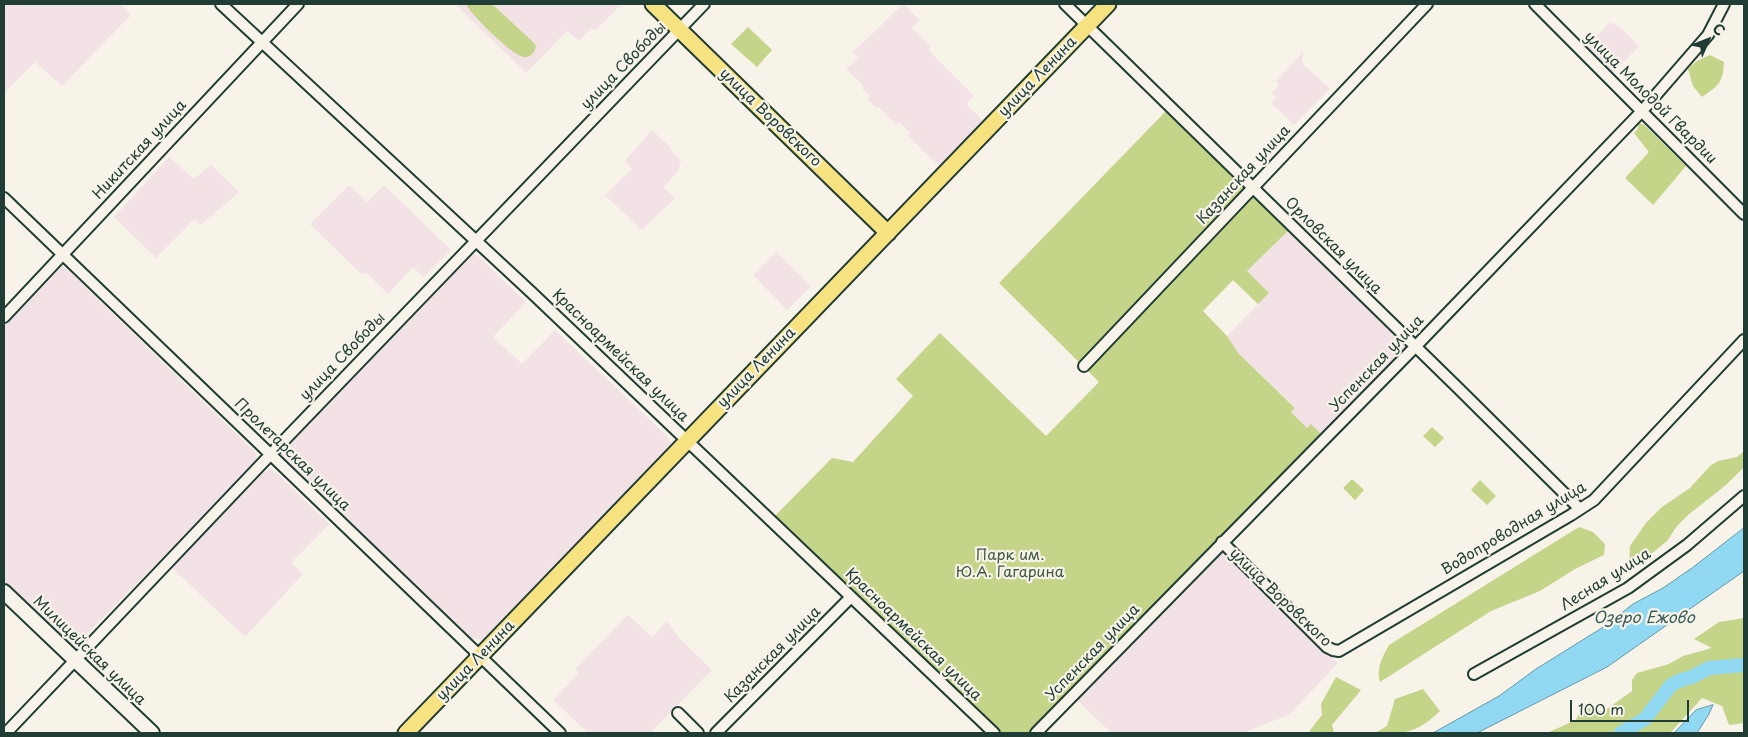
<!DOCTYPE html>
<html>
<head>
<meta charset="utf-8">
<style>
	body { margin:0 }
	#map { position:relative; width:1748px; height:737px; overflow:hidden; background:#f7f3e8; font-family:"Playpen Sans",sans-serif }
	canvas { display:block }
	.frame { position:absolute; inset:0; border:5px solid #1f3d34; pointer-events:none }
	.north { position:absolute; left:1683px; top:15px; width:50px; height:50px; -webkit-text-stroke:4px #f7f3e8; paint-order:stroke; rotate:46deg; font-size:14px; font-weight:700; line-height:20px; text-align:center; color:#1f3d34 }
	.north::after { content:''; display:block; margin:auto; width:18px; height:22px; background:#1f3d34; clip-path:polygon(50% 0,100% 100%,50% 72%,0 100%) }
	.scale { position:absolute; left:1570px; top:700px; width:119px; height:22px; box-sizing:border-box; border:2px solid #1f3d34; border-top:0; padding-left:6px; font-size:15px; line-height:18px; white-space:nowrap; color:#1f3d34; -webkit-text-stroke:4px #f7f3e8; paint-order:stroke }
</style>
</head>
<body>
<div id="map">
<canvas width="1748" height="737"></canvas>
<div class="frame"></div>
<div class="north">С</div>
<div class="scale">100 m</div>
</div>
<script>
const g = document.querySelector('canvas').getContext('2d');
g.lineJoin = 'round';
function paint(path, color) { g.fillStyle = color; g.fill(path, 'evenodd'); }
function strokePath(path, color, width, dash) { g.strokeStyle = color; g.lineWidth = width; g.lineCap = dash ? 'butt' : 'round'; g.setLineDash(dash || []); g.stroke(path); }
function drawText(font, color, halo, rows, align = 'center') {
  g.font = font + ' "Playpen Sans",sans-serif'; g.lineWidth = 4.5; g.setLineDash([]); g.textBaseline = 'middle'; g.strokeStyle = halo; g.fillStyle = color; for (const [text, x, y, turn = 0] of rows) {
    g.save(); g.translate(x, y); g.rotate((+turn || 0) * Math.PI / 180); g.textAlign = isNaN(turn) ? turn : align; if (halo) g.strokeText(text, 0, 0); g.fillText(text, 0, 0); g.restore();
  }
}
paint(new Path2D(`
	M8,4h112l11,11 -69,71 -27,-24 -31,31v-85z
	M457,4h165l-27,27 -4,-3 -12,13 -12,-10 -41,42 -70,-68z
	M903,4l17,16 -8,8 19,19 -3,3 46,46 -8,8 17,17 -44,45 -31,-30 2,-3 -11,-11 -3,2 -18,-17 -2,1 -9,-9 3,-3 -7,-6v-5l-17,-16 12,-11 -5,-6z
	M1610,22l11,6 18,18 -28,29 -26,-26z
	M1303,52l-1,11 28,26 -36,36 -23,-22 5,-6 -4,-4 7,-8 -3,-4z
	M652,130l17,16 3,6 9,8 -3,11 -14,16 11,11 -33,32 -37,-35 27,-26 -7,-8z
	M169,157l25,22 17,-14 28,27 -38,33 -7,-6 -38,39 -42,-41z
	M349,185l18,17 17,-17 67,65 -27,27 -11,-10 -25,27 -22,-21 -4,2 -52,-51z
	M1290,229l115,112 1,5v4l-84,85 -11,-10 -4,3 -16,-16 4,-5 -57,-54 -11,-17 42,-43 -22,-22z
	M776,252l35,34 -24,24 -34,-35z
	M471,254l7,2 48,46 -33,35 29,27 33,-34 111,105 5,8 -4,9 -178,185 -6,3 -13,-2 -185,-174 -3,-5v-7l2,-4z
	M61,266l5,2 189,184 2,6 -2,6 -174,176 -8,5 -8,-3 -61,-58v-259z
	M270,469l6,3 53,52 -38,39 12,11 -58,63 -74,-70 93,-95z
	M1223,550l115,113 -49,52 -47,18h-18l-4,-2 -5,2h-104l-34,-33 142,-149z
	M628,615l24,22 15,-16 11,16 34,33 -62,63h-62l-35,-33 26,-27 -4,-4z`), '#f2e2e6');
paint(new Path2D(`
	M466,4h26l41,38 3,4c-1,6 -6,13 -13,11 -12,-3 -52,-42 -57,-53z
	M748,27l24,23 -15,17 -26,-23z
	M1710,55l14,7c-1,21 -5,23 -22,35l-9,-11 -5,-17 9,-8z
	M1168,109l122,120 -43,42 22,22 -11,11 -25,-24 -30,31 24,25 11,17 57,55 -4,4 16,16 4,-4 11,11 -290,298h-36l-226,-212 62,-63 21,4 60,-66 -17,-17 44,-46 106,103 53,-54 -100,-99z
	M1640,123l4,2 42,41 -33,39 -28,-27 24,-26 -15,-19 4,-4v-5z
	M1432,427l12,11 -9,9 -12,-11z
	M1744,451v16l-18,18 -38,30 -11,11 -10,15 -17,14 -21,9 1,-18 16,-23 16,-16 28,-19 20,-22 8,-5 19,-4z
	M1352,479l12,11 -9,10 -12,-12z
	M1480,480l16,16 -9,9 -16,-15z
	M1579,527l14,5 12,12 -1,11 -29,14 -35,22 -49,20 -111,71c-4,-14 2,-24 9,-37z
	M1744,618v105l-15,2 -7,-19 -20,-8 -32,35h-123l29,-13 5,-11 9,-1 13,4 29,-21v-11l5,-7 32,-9 14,-8 29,-8 -18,-9 25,-17z
	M1336,677l25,13 -29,35 2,8h-26l14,-18 -1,-11z
	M1423,689l17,22c-25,23 -32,22 -65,22l12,-7 8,-27z`), '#c4d488');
const water = new Path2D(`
	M1744,528v43l-137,96 -130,66h-44l66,-37 37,-27 69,-43 28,-22 30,-16 29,-20z
	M1713,705l-4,9 -12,19h-23l22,-23z`);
paint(water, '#91d8f3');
strokePath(water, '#639aa7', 1);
strokePath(new Path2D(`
	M1621,733l24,-14 26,-34 10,-5 11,-3 17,-9 35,-3`), '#91d8f3', 14);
const street = new Path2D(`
	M221,4l310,288 463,441
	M1065,4l392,383 123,122
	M1535,4l209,210
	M4,198l556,535
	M4,317l294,-313
	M1084,366l343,-362
	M1222,542l105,105 6,3 6,1 232,-136 23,-15 150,-160
	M1474,674l154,-86 59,-43 57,-49
	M678,713l20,20
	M6,733l264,-278 434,-451
	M716,733l135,-136
	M1036,733l379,-386 227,-236 66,-76 16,-31`);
const secondary = new Path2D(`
	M4,592l148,141`);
const primary = new Path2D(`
	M653,4l235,229
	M406,733l702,-729`);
strokePath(street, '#1f3d34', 14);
strokePath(secondary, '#1f3d34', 18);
strokePath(primary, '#1f3d34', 19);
strokePath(street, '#f7f3e8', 10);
strokePath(secondary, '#f7f3e8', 14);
strokePath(primary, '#f7e281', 15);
drawText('15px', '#1f3d34', '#f7f3e8', [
	["улица Свободы",624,66,-46],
	["улица Ленина",1038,77,-46],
	["улица Молодой Гвардии",1650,98,45],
	["улица Воровского",770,118,44],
	["Никитская улица",140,150,-47],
	["Казанская улица",1244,175,-47],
	["Орловская улица",1333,246,45],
	["Красноармейская улица",620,356,44],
	["улица Свободы",343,357,-46],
	["Успенская улица",1377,364,-46],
	["улица Ленина",757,368,-46],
	["Пролетарская улица",292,455,44],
	["Водопроводная улица",1514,529,-31],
	["Лесная улица",1606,580,-32],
	["улица Воровского",1280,598,44],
	["Красноармейская улица",913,635,44],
	["Милицейская улица",89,651,44],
	["Успенская улица",1093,653,-46],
	["Казанская улица",773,655,-45],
	["улица Ленина",476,661,-46]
]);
drawText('15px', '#405b45', '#f7f3e8', [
	["Парк им.",1010,556],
	["Ю.А. Гагарина",1010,573]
]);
drawText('italic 16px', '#365c5a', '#f7f3e8', [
	["Озеро Ежово",1644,619]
]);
</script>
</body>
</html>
